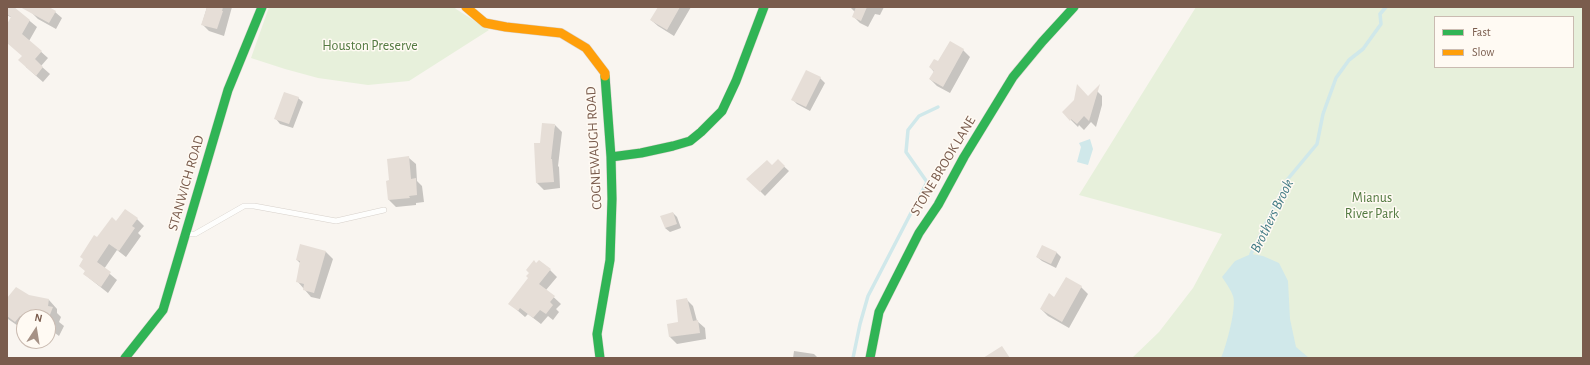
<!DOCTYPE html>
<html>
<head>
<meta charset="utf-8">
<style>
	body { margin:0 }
	#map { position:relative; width:1590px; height:365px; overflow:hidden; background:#f9f5f0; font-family:"Alegreya Sans",sans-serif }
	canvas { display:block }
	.frame { position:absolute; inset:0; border:8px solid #7a5c4d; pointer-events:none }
	.legend { position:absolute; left:1434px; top:16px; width:140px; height:52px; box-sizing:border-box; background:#fffaf3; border:1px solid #cabbb1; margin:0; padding:5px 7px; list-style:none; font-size:12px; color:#7a5c4d }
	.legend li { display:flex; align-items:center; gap:8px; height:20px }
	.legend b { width:20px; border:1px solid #cabbb1 }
	.north { position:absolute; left:16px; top:309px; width:40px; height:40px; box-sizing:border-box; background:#fffaf3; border:1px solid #cabbb1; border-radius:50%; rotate:12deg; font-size:11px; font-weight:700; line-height:16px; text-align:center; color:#7a5c4d }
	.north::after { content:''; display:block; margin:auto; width:14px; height:18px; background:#a69286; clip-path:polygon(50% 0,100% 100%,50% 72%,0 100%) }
</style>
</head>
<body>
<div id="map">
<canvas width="1590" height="365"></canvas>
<div class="frame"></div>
<ul class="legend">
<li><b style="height:5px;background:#30b455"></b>Fast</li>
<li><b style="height:5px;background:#ff9f0a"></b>Slow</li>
</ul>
<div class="north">N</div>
</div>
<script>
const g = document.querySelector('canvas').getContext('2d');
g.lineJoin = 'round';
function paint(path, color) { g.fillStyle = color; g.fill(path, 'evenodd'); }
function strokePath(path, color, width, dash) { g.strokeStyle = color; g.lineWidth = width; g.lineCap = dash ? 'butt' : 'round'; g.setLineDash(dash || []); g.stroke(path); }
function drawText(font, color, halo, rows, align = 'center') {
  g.font = font + ' "Alegreya Sans",sans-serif'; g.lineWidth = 3; g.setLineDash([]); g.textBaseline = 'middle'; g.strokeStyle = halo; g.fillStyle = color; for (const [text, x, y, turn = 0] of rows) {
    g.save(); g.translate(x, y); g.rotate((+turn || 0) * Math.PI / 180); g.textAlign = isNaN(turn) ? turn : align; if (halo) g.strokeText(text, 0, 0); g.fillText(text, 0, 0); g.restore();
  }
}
paint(new Path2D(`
	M269,7h185l2,2 33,21 -80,51 -41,4 -50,-7 -33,-9 -34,-11z
	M1196,7h387v351h-451l27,-26 34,-44 29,-54 -143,-39zM1435,17h138v50h-138z`), '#e7f0db');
paint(new Path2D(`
	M1090,139l3,10 -5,16 -11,-3 4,-15 -2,-4z
	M1251,254l12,2 16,7 9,18 2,38 6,28 13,11h-88c5,-11 16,-51 12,-62 -2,-6 -7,-13 -11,-19l13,-16z`), '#d0e8ea');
paint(new Path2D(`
	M7,7h6l24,20 -8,14 19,17 -7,8 9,8 -7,8 -17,-15 -3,-11 -16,-16v-7l5,-15 -5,-3z
	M34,7h13l8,5 7,6 -6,11 -18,-10 -7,-7z
	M207,7h25l-8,29 -15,-5 -7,-7z
	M659,7h32l-17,29 -16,-10 -7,-6z
	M850,7h34l-4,8 -5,-1 -7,13 -8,-4 -7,-7 2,-4z
	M963,50l7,7 -20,36 -13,-7 -7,-7 4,-7 -4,-5z
	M820,78l5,5 -15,28 -13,-7 -5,-5z
	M1096,90l6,6v9l-6,22 -5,-5 -7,8 -5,-5 -1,2 -15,-15 25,-15z
	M298,98l5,4 -10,26 -13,-4 -4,-5z
	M555,125l7,7 -4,34 1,1 1,21 -16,2 -7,-7z
	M409,158l7,6 1,17 5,5 2,16 -8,1v2l-20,2 -7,-7 1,-19z
	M778,161l11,10 -24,25 -17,-17 24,-13z
	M673,213l4,4 4,11 -11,4 -5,-4z
	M137,219l7,7 -6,7 3,3 -15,21 -9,-7 -13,19 13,11 -9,13 -24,-19 14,-35 19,-17z
	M301,246l25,6 7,7 -13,40 -9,-2 -13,-15 3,-18 -4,-4z
	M1056,252l5,5 -5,11 -14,-7 -5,-4z
	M537,264l13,6 7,7 -11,13 15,14 -5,5 3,3 -6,8 -5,-4 -7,8 -13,-10 -3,3 -15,-13 19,-26z
	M1081,287l7,7 -19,34 -21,-12 -7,-7 14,-11z
	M29,296l20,4 8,9v4l4,4 -2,5 5,4 -5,10 -4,-3 -3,4 -3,-3 -1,1v-18h-24v13l-16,-11 -1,2v-24z
	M686,299l7,7 4,15 8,7 1,11 -29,5 -7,-7 -2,-12 12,-2z
	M794,351l20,3 4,4h-25z`), '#0003');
strokePath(new Path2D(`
	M1252,258l-1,-4 36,-74 30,-36 6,-30 13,-36 13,-18 14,-11 18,-25 -1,-10 6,-7
	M853,358l7,-34 8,-28 59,-114 -21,-30 2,-22 11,-14 19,-9`), '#d0e8ea', 3.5);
paint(new Path2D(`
	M7,7h7l16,13 -8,14 20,17 -7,8 8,8 -7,9 -18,-16 4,-4 -15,-13v-19l4,-7 -4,-3z
	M20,7h29l7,4 -7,12z
	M207,7h16l-1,4h1l-6,18 -16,-4z
	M658,7h22l-13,23 -17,-10z
	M856,7h11l-6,14 -9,-4z
	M950,41l14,8 -21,38 -14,-8 5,-8 -5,-4 5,-8 4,2z
	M806,70l15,7 -15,30 -15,-7z
	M1077,84l11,12 12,-12 -11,37 -5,-5 -7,8 -6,-5 -1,2 -8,-9 12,-12z
	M284,92l15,5 -10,27 -15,-5z
	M542,123l13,1 -4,35h1l2,23 -18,1 -2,-40h6z
	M409,156l2,23 5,-1 1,17 -8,1 1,2 -22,2 -2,-19 3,-1 -2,-21z
	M778,159l7,7 -25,26 -14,-13 21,-19 5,5z
	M125,209l13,9 -6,8 3,2 -16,23 -10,-7 -12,18 14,10 -10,15 -18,-13 2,-3 -6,-5 4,-7 -3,-2 14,-22 3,2 15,-20 4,4z
	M673,212l4,12 -12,4 -5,-12z
	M300,244l26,7 -12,42 -11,-3 1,-6 -8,-2 4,-21 -4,-1z
	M1042,245l15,7 -6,12 -15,-7z
	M534,260l2,3 3,-3 12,9 -12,15 16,12 -5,6 3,3 -7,9 -6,-4 -7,8 -13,-10 -2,3 -10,-7 20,-26 -2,-2 3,-3 -3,-3z
	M1066,277l16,9 -20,36 -22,-13 9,-16 5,4z
	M16,287l13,8 20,4 -1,7 5,1 -4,10 -29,-1 -5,6 -8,-6v-18z
	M687,298l6,23 5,-1 2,13 -31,4 -2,-13 11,-2 -2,-22z
	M1002,346l8,12h-27z`), '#e6ded7');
const lane = new Path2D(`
	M187,234h8l49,-28h10l82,15 48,-11`);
const fast = new Path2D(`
	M611,157l30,-4 32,-7 17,-5 11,-9 21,-21 14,-30 28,-74
	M125,358l38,-48 65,-220 34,-83
	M600,358l-3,-24 13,-74 2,-61 -1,-42 -6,-81
	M870,358l9,-46 40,-79 19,-28 26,-48 49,-80 29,-35 32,-35`);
const slow = new Path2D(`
	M466,7l19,16 21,4 55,6 25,15 19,25v3`);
strokePath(lane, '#d7d1cb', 6);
strokePath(fast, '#d9d2cb', 10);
strokePath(slow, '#d9d2cb', 10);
strokePath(lane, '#fefefd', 5);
strokePath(fast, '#30b455', 9);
strokePath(slow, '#ff9f0a', 9);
drawText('14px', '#537a41', '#fffaf3', [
	["Houston Preserve",370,46],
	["Mianus",1372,198],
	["River Park",1372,214]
]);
drawText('14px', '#7a5c4d', '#fffaf3', [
	["COGNEWAUGH ROAD",594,148,-93],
	["STONE BROOK LANE",943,166,-59],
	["STANWICH ROAD",186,183,-74]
]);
drawText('italic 15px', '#437c86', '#fffaf3', [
	["Brothers Brook",1272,216,-64]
]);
</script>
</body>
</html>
